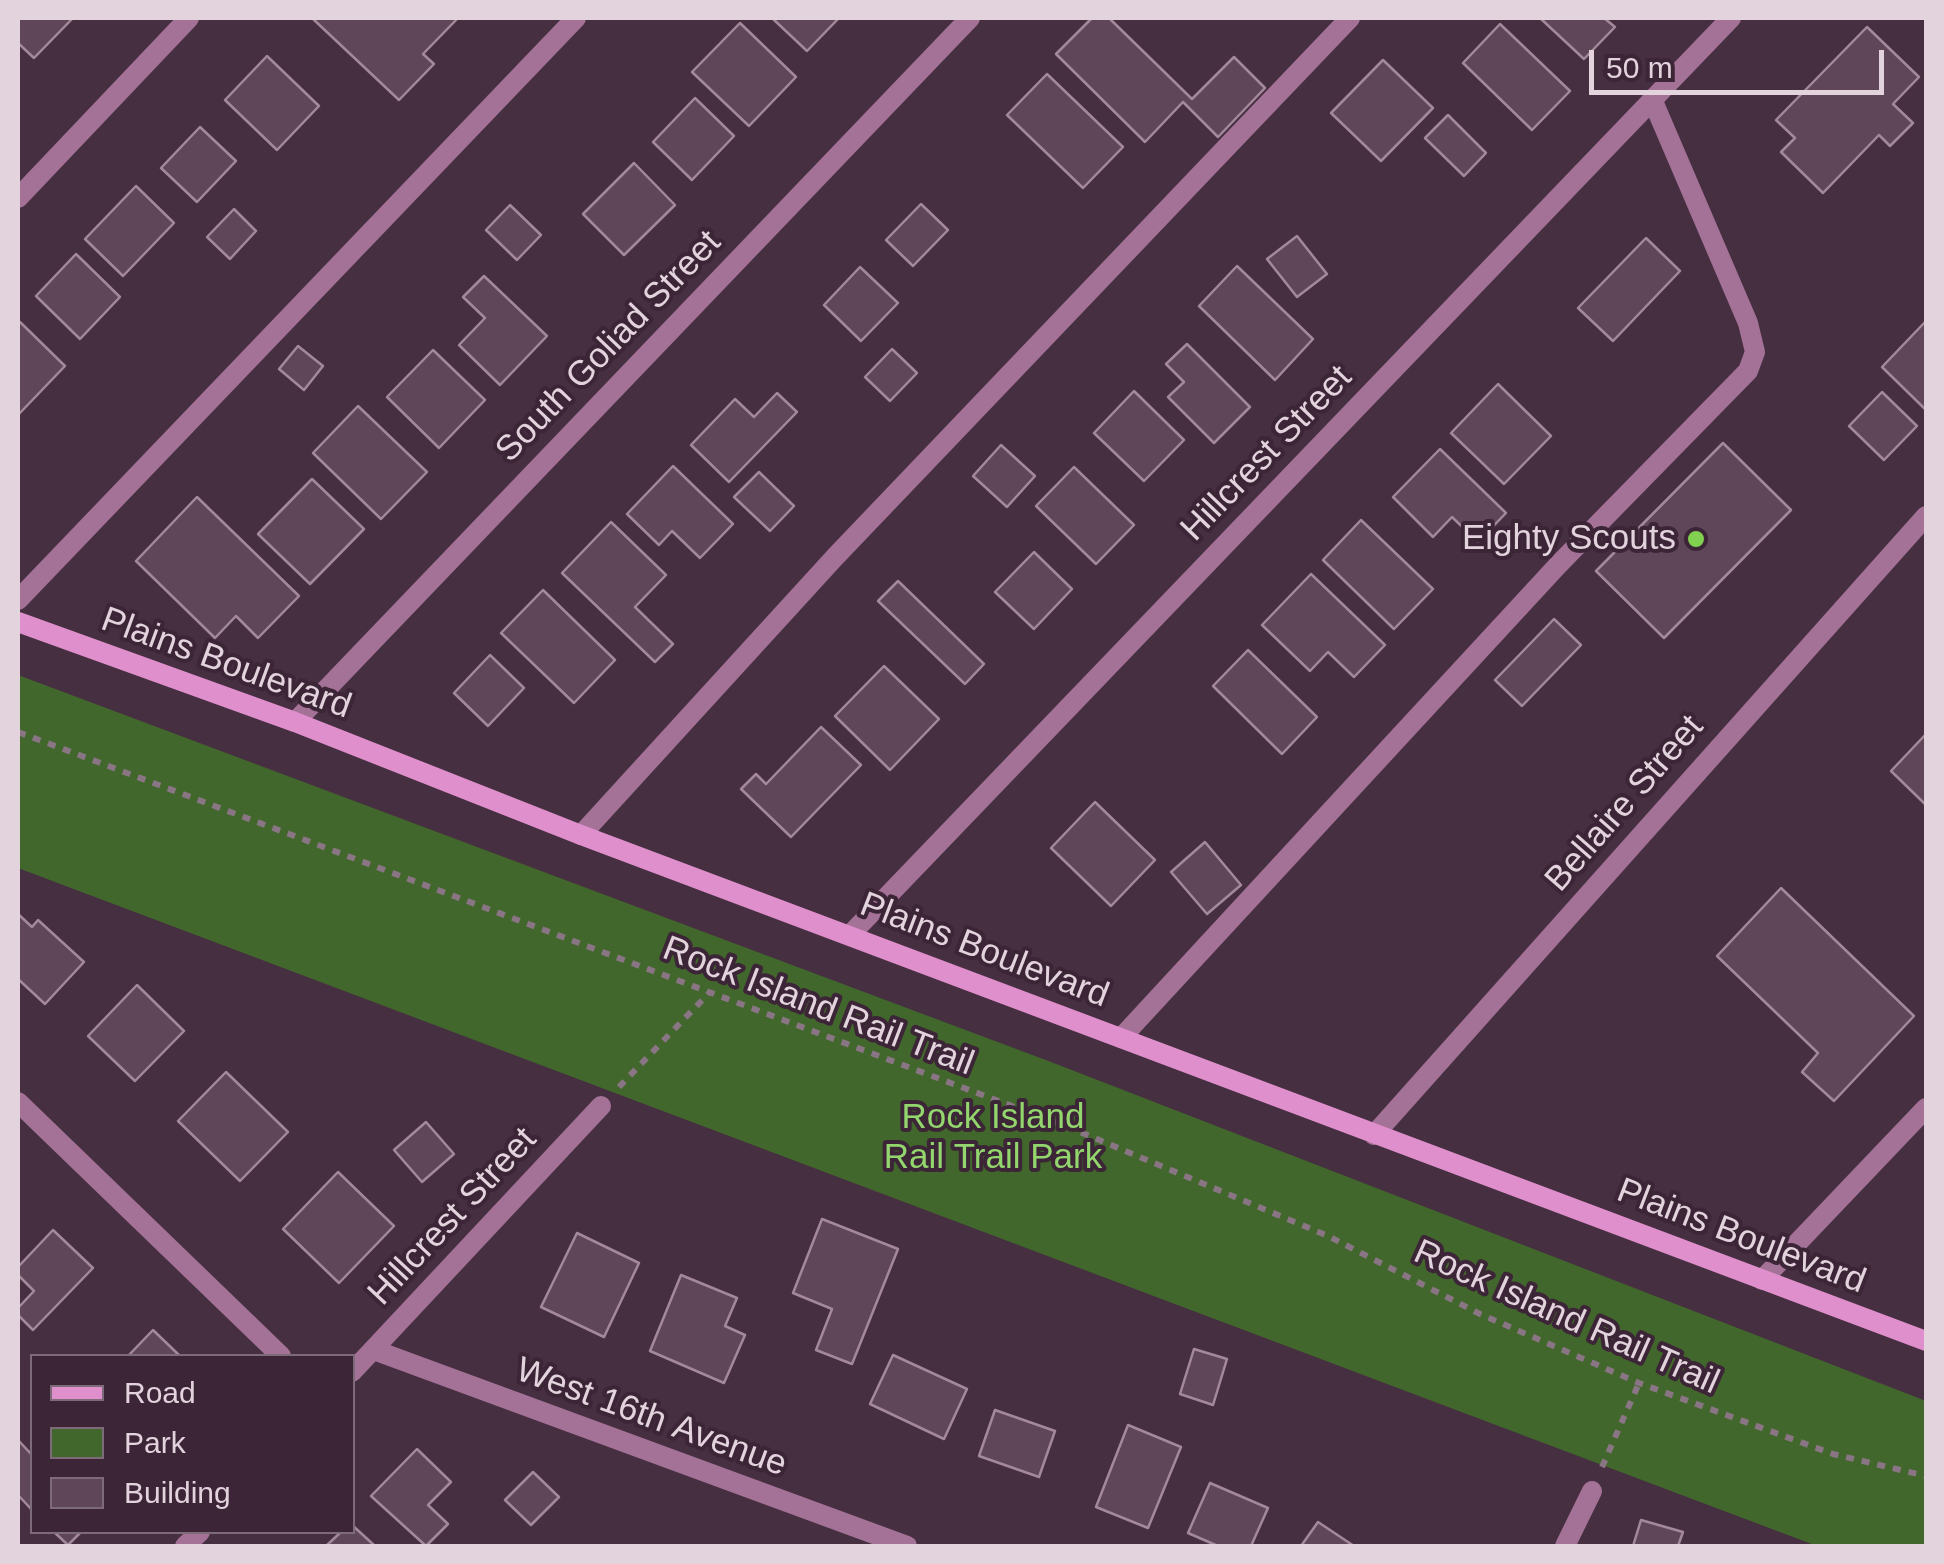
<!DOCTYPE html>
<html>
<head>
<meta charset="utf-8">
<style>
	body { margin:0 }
	#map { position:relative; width:1944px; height:1564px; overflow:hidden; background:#462f40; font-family:Arial,sans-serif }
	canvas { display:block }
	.frame { position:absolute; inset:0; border:20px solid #e2d3dd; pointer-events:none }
	.legend { position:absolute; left:30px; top:1354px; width:325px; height:180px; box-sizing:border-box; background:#3b2536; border:2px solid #7e6b79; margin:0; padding:12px 18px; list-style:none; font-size:30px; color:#e2d3dd }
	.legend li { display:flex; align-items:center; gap:20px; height:50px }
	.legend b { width:50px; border:2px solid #7e6b79 }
	.scale { position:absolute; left:1589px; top:50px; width:295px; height:45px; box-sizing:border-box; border:5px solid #e2d3dd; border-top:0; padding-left:12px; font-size:30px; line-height:35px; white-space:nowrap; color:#e2d3dd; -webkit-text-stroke:8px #3b2536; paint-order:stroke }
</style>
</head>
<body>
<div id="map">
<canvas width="1944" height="1564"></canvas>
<div class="frame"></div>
<ul class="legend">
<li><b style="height:12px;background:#e08fcd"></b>Road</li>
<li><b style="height:28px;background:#42672c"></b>Park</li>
<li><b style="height:28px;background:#5f4759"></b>Building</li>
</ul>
<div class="scale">50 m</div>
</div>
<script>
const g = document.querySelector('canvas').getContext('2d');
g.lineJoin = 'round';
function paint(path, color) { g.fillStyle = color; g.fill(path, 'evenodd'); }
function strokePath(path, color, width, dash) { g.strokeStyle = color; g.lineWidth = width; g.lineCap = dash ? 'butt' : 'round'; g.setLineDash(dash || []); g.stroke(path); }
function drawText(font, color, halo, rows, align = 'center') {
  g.font = font + ' Arial,sans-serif'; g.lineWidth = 8; g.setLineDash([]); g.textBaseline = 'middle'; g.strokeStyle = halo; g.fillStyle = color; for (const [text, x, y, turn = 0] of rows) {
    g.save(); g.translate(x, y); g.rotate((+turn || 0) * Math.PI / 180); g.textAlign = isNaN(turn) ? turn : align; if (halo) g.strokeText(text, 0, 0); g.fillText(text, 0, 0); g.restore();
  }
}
paint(new Path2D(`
	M18,675l1033,387 875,339v145h-109l-1799,-678z`), '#42672c');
const building = new Path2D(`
	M18,18h55l-39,40 -16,-15z
	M312,18h146l-35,36 11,10 -35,36z
	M772,18h67l-32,33z
	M1092,18h17l83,81 42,-42 31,31 -47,49 -35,-35 -38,40 -89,-88z
	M1540,18h64l11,9 -31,32z
	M740,23l56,54 -47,49 -57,-54z
	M1500,24l70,67 -38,39 -69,-67z
	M1867,27l52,50 -26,27 20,19 -23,23 -11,-11 -56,58 -42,-41 14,-14 -19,-18z
	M267,56l52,50 -42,44 -52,-50z
	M1383,60l50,48 -52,53 -50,-48z
	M1047,74l76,73 -40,41 -76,-73z
	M695,98l39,38 -42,44 -39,-38z
	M1448,115l38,38 -22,23 -39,-38z
	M200,127l36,34 -39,41 -36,-34z
	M634,163l41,42 -51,50 -41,-41z
	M136,186l38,37 -51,53 -38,-37z
	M921,204l27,26 -35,36 -27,-26z
	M510,205l31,30 -24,25 -31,-30z
	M234,209l22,22 -26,28 -23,-22z
	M1297,236l30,38 -30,23 -30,-38z
	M1646,238l34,33 -67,70 -35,-33z
	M76,254l44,43 -40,42 -44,-43z
	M1237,266l76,73 -38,41 -76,-74z
	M860,267l38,36 -37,38 -37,-36z
	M484,276l63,60 -47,49 -41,-40 26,-27 -22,-21z
	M1926,321v89l-44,-43z
	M20,322l45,44 -47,49v-90z
	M1187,344l63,63 -36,36 -46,-46 16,-15 -18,-18z
	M298,346l25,20 -19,24 -25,-21z
	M892,349l25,24 -27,28 -25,-24z
	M433,350l52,50 -46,48 -52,-51z
	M1498,384l53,52 -47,48 -53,-51z
	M1134,391l50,49 -40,41 -50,-48z
	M1882,392l35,34 -33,34 -35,-34z
	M777,393l20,19 -68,70 -38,-37 44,-46 19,18z
	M358,406l69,66 -46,47 -68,-66z
	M1723,443l68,67 -127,128 -68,-67z
	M1001,445l34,31 -28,31 -34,-31z
	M1440,449l66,64 -28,29 -26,-25 -19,20 -40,-40z
	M673,466l60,58 -33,34 -28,-27 -13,14 -32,-31z
	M1074,467l60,58 -38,39 -60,-58z
	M759,472l35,34 -24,25 -36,-34z
	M312,479l52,50 -54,55 -52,-50z
	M197,497l102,99 -41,42 -22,-22 -21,22 -79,-77z
	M1361,520l72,69 -39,40 -71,-69z
	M611,522l55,53 -31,32 38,37 -18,18 -93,-89z
	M1034,552l38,37 -38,40 -39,-37z
	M1311,574l74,71 -31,32 -26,-25 -18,19 -48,-46z
	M898,581l86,83 -19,20 -87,-83z
	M543,590l72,70 -41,43 -73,-70z
	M1554,619l27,26 -59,61 -27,-26z
	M1248,650l69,67 -35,37 -69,-68z
	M490,655l34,33 -36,38 -34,-33z
	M884,666l55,53 -49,51 -55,-54z
	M821,727l40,38 -70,72 -50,-48 15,-15 10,10z
	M1926,734v71l-35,-34z
	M1095,802l60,58 -44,46 -60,-58z
	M1205,842l36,43 -34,29 -36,-42z
	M1781,888l133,128 -80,85 -32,-29 16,-19 -101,-97z
	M18,914l14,13 6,-7 46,42 -39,42 -27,-25z
	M137,985l47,46 -49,50 -47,-45z
	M226,1072l62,60 -48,49 -62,-60z
	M426,1122l28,32 -32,28 -28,-32z
	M338,1172l56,54 -55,57 -56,-54z
	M822,1219l76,30 -46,115 -36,-14 16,-41 -39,-16z
	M53,1230l40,38 -60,62 -15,-15v-7l16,-17 -16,-16v-8z
	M577,1233l62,30 -35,74 -63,-30z
	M681,1275l56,23 -12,28 20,9 -21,48 -74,-32z
	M153,1330l27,26h-52z
	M1194,1349l33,10 -14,46 -33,-11z
	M893,1355l74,34 -23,50 -74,-35z
	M995,1410l60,21 -16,46 -60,-21z
	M1128,1425l53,22 -33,81 -52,-21z
	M18,1440l14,15v55l-14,-15z
	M417,1449l34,33 -23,23 20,19 -22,22 -55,-50z
	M533,1472l26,25 -28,28 -26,-25z
	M1210,1483l58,25 -17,38h-33l-30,-13z
	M1641,1520l42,12 -5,14h-45z
	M1318,1522l36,24h-53z
	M352,1525l23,21h-49l15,-14h11z
	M54,1532h27l-13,13z`);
paint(building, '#5f4759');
strokePath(building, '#a4899c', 2.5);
strokePath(new Path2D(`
	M18,732l1055,397 255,107 152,78 159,69 194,71 93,22
	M619,1087l90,-94
	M1602,1467l37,-84`), '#897583', 6, [8, 8]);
strokePath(new Path2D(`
	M18,600l558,-582
	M581,835l254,-278 515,-539
	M1121,1038l438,-474 189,-193 7,-19 -7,-29 -96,-224`), '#a47197', 20);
strokePath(new Path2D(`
	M18,198l171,-180
	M295,722l675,-704
	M850,935l881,-917
	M18,1102l263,254
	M1374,1135l552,-619
	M1762,1280l164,-172
	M374,1350l533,196
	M352,1372l249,-266
	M185,1546l15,-14
	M1565,1546l27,-55`), '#a47197', 20);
strokePath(new Path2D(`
	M18,622l277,100 286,113 1345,506`), '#e08fcd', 20);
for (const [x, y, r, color] of [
	[1696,539,10,"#81d050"]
]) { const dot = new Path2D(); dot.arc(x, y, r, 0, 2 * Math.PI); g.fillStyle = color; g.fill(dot); strokePath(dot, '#3b2536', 4); }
drawText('35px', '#e2d3dd', '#3b2536', [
	["South Goliad Street",609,347,-46],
	["Hillcrest Street",1267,454,-46],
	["Plains Boulevard",226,664,20],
	["Bellaire Street",1625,804,-49],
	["Plains Boulevard",984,951,21],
	["Rock Island Rail Trail",818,1007,21],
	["Hillcrest Street",453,1217,-47],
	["Plains Boulevard",1741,1237,21],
	["Rock Island Rail Trail",1566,1318,24],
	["West 16th Avenue",651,1418,20]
]);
drawText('35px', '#e2d3dd', '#3b2536', [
	["Eighty Scouts",1676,539]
], 'right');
drawText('35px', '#93d66d', '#3b2536', [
	["Rock Island",993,1118],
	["Rail Trail Park",993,1158]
]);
</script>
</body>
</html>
